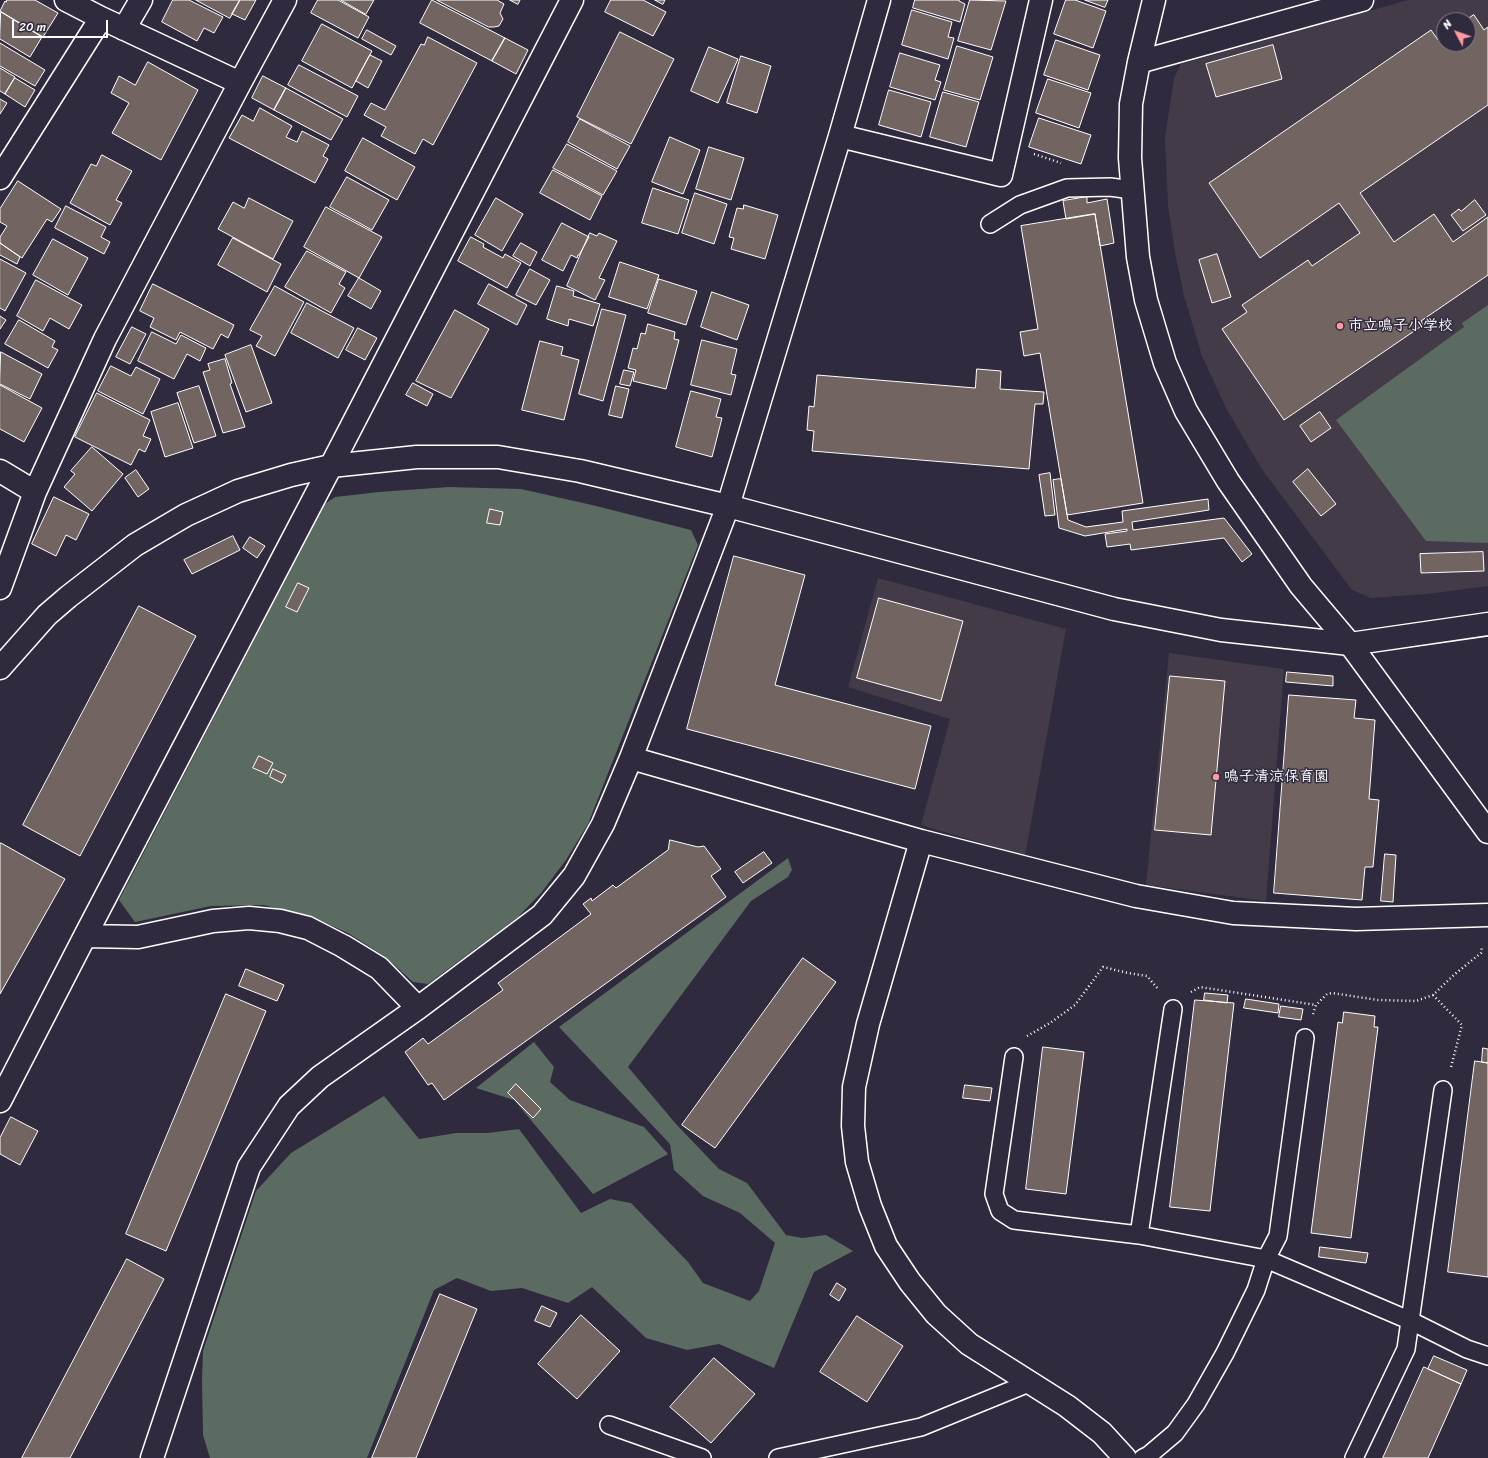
<!DOCTYPE html>
<html>
<head>
<meta charset="utf-8">
<style>
	body { margin:0 }
	#map { position:relative; width:1488px; height:1458px; overflow:hidden; background:#2f2a3d; font-family:Sriracha,sans-serif }
	canvas { display:block }
	.north { position:absolute; left:1436px; top:12px; width:40px; height:40px; box-sizing:border-box; background:#2f2a3d; border:1px solid #827f8b; border-radius:50%; rotate:311deg; font-size:11px; font-weight:700; line-height:16px; text-align:center; color:#fff }
	.north::after { content:''; display:block; margin:auto; width:14px; height:18px; background:#ff9aa2; clip-path:polygon(50% 0,100% 100%,50% 72%,0 100%) }
	.scale { position:absolute; left:12px; top:20px; width:96px; height:18px; box-sizing:border-box; border:2px solid #fff; border-top:0; padding-left:5px; font-size:12px; line-height:14px; white-space:nowrap; color:#fff; -webkit-text-stroke:3px #2f2a3d; paint-order:stroke }
</style>
</head>
<body>
<div id="map">
<canvas width="1488" height="1458"></canvas>
<div class="north">N</div>
<div class="scale">20 m</div>
</div>
<script>
const g = document.querySelector('canvas').getContext('2d');
g.lineJoin = 'round';
function paint(path, color) { g.fillStyle = color; g.fill(path, 'evenodd'); }
function strokePath(path, color, width, dash) { g.strokeStyle = color; g.lineWidth = width; g.lineCap = dash ? 'butt' : 'round'; g.setLineDash(dash || []); g.stroke(path); }
function drawText(font, color, halo, rows, align = 'center') {
  g.font = font + ' Sriracha,"Klee One",sans-serif'; g.lineWidth = 3; g.setLineDash([]); g.textBaseline = 'middle'; g.strokeStyle = halo; g.fillStyle = color; for (const [text, x, y, turn = 0] of rows) {
    g.save(); g.translate(x, y); g.rotate((+turn || 0) * Math.PI / 180); g.textAlign = isNaN(turn) ? turn : align; if (halo) g.strokeText(text, 0, 0); g.fillText(text, 0, 0); g.restore();
  }
}
paint(new Path2D(`
	M1408,0h80v586l-61,8 -56,4 -19,-8 -91,-122 -35,-60 -24,-52 -18,-60 -9,-44 -7,-46 -3,-68 9,-60 7,-14zM1444,20h24v24h-24z
	M878,578l188,51 -41,227 -104,-31 29,-106 -102,-32z
	M1169,653l115,16 -18,232 -120,-16z`), '#433b48');
paint(new Path2D(`
	M1488,305v238l-62,-2 -90,-121 128,-93 -2,-4z
	M449,487l72,2 71,16 99,25 7,15 -110,279 -22,36 -25,33 -23,24 -90,67 -15,-2 -29,-26 -36,-23 -38,-17 -47,-11 -52,1 -76,16 -16,-22 206,-396 10,-7 44,-5z
	M788,858l4,12 -4,7 -37,24 -123,166 48,57 43,45 28,14 39,52 16,3 24,-3 27,16 -39,21 -40,96 -55,-24 -32,6 -41,-12 -54,-51 -24,16 -46,-15 -31,3 -34,-13 -23,12 -67,168h-157l-7,-23 -1,-54 1,-30 53,-160 35,-38 93,-57 35,43 37,-6h32l31,-4 62,84 29,-14 21,4 57,59 15,21 47,18 9,-10 16,-48 -35,-30 -37,-17 -29,-26 -4,-26 -111,-117z
	M534,1042l20,25 -4,15 20,18 74,27 24,27 -75,40 -79,-94 -38,-12z`), '#5b6b62');
const building = new Path2D(`
	M7,0h28l23,13 -15,24 -43,-26 5,-10 1,1z
	M173,0h16l34,17 -9,16 -10,-5 -7,13 -35,-19z
	M196,0h44l-10,18z
	M240,0h16l-11,20 -13,-6z
	M318,0h20l31,17 -11,21 -47,-25z
	M341,0h33l-8,14z
	M432,0l73,38 -13,23 -72,-38z
	M437,0h60l7,4 -4,9 3,6 -4,7 -5,1h-5z
	M510,0h10l-2,4z
	M611,0h32l23,12 -13,24 -48,-24z
	M655,0h10l-2,4z
	M915,0h44v1l6,3 -5,18 -47,-14z
	M970,0l36,1 -15,49 -33,-9z
	M1066,0h9l31,11 -13,37 -39,-14z
	M1085,0h23l-3,7z
	M912,10l40,12 -4,15 6,1 -6,21 -46,-14z
	M1,12l41,25 -12,20 -30,-18z
	M1474,15l10,15 4,-3v78l-128,88 34,49 40,-28 19,28 35,-25v58l-67,46 2,4 -139,95 -62,-91 25,-17 -5,-7 66,-45 4,6 48,-33 -21,-30 -79,55 -51,-75 222,-153 7,10 6,-5v9h24v-24h-2z
	M322,24l50,27 -20,37 -50,-27z
	M367,30l29,16 -5,9 -29,-16z
	M620,32l54,27 -43,85 -54,-27z
	M428,37l49,26 -44,82 -10,-6 -8,15 -34,-18 5,-9 -22,-12 7,-12 14,7 36,-66 3,1z
	M505,38l23,12 -12,24 -24,-13z
	M1056,40l44,15 -12,35 -44,-15z
	M0,43l45,27 -10,16 -35,-20z
	M1273,45l9,34 -66,18 -10,-33z
	M957,46l36,11 -13,43 -36,-10z
	M709,47l29,12 -20,44 -27,-12z
	M900,53l40,12 -5,15 6,2 -6,18 -45,-13z
	M370,55l12,6 -14,27 -12,-7z
	M741,56l30,10 -14,47 -30,-10z
	M148,62l50,28 -37,70 -49,-27 17,-30 -18,-10 8,-17 16,9z
	M299,65l59,31 -11,21 -59,-32z
	M0,68l15,9 -10,17 -5,-3z
	M263,76l23,12 -12,22 -22,-12z
	M15,78l20,12 -10,17 -20,-13z
	M1048,79l43,14 -12,35 -43,-15z
	M286,88l57,31 -12,21 -57,-30z
	M889,90l42,12 -10,35 -42,-12z
	M943,92l36,10 -13,45 -36,-10z
	M0,99l7,4 -7,11z
	M260,108l32,18 -6,11 11,5 5,-11 27,14 -6,11 5,3 -13,24 -86,-45 13,-23 11,6z
	M1039,118l52,17 -10,29 -52,-17z
	M580,119l50,27 -13,23 -49,-27z
	M670,137l30,13 -17,44 -31,-12z
	M363,138l52,29 -18,33 -52,-29z
	M567,144l50,27 -14,24 -50,-27z
	M709,147l35,11 -13,42 -35,-11z
	M102,155l30,16 -16,29 6,3 -12,22 -40,-22 21,-39 5,2z
	M553,170l49,26 -12,24 -50,-27z
	M347,177l42,23 -17,30 -42,-23z
	M18,181l43,28 -9,13 -5,-3 -25,39 -22,-15v-6l7,-11 -7,-4v-13z
	M653,188l36,12 -11,34 -36,-11z
	M695,193l32,11 -13,40 -32,-11z
	M1087,197v6l20,-4 7,44 -14,3 -5,-32 -29,5 -3,-18z
	M249,198l44,23 -20,38 -55,-30 15,-27 11,6z
	M496,198l27,16 -21,37 -27,-16z
	M1475,200l11,15 -23,16 -12,-16 8,-6 2,2z
	M744,205l34,10 -13,44 -34,-10 3,-11 -5,-1 8,-29 6,1z
	M66,206l40,21 -5,10 9,5 -6,12 -49,-26z
	M326,207l56,30 -23,41 -55,-31z
	M1095,214l48,289 -76,12 -27,-162 -16,3 -4,-24 18,-3 -17,-103z
	M562,223l27,14 -10,18h-1l-1,3 -6,-3 -8,16 -21,-11z
	M590,233l7,3 2,-3 18,8 -18,37 6,2 -10,20 -28,-14z
	M471,237l13,7 -1,3 20,11 2,-4 16,9 -14,25 -49,-27z
	M233,238l48,26 -14,28 -49,-27z
	M53,239l35,19 -20,37 -35,-20z
	M0,243l20,14 -3,7 -17,-9z
	M521,243l16,9 -7,14 -17,-10z
	M307,251l39,21 -7,12 6,4 -14,25 -46,-26z
	M1217,254l14,43 -19,6 -13,-43z
	M0,259l26,14 -21,38 -5,-3z
	M620,262l39,13 -12,34 -38,-12z
	M530,269l20,11 -14,25 -20,-10z
	M359,278l22,13 -10,18 -23,-13z
	M659,279l38,12 -11,34 -38,-12z
	M36,280l46,25 -13,24 -19,-11 -7,13 -26,-15z
	M153,284l81,41 -6,13 -7,-4 -8,15 -33,-17 -4,8 -26,-13 4,-9 -14,-7z
	M489,284l38,21 -10,20 -39,-21z
	M275,286l29,16 -29,54 -19,-10 6,-10 -12,-6z
	M557,286l17,5 -1,5 27,8 -7,22 -24,-7 -1,7 -21,-7z
	M712,292l37,13 -12,35 -36,-13z
	M307,303l47,25 -16,30 -47,-25z
	M602,309l24,6 -23,86 -24,-7z
	M455,310l34,19 -38,69 -35,-17z
	M0,316l6,4 -6,9z
	M19,320l36,21 -3,6 6,3 -10,18 -43,-24z
	M648,324l27,8 -1,7 5,1 -13,49 -33,-8 3,-11 -8,-2 5,-20 4,1 4,-16 4,1z
	M132,327l14,7 -16,30 -14,-7z
	M358,328l19,10 -12,22 -19,-10z
	M152,332l24,12 5,-9 25,13 -6,13 -13,-7 -13,25 -36,-18z
	M702,340l35,9 -6,25 5,1 -5,20 -40,-10z
	M540,341l23,6 -2,8 18,5 -15,60 -42,-10z
	M251,345l21,58 -26,9 -21,-57z
	M1,352l41,22 -12,25 -30,-15z
	M225,359l7,24 -2,1 15,43 -22,6 -20,-61 7,-2 -2,-6z
	M111,366l20,10 5,-9 24,12 -17,35 -45,-23z
	M977,369l24,2 -1,18 44,3 -1,12h-8l-6,65 -217,-18 2,-20 -7,-1 2,-24 5,1 3,-32 158,13z
	M624,370l10,2 -4,14 -10,-2z
	M413,383l20,11 -6,12 -21,-11z
	M0,385l42,23 -18,34 -24,-13z
	M199,386l17,50 -22,7 -17,-50z
	M616,386l13,3 -7,29 -13,-3z
	M691,391l30,8 -5,18 6,1 -10,39 -36,-10z
	M97,393l53,27 -7,16 8,3 -6,13 -6,-3 -8,16 -56,-28z
	M178,403l15,45 -28,9 -14,-45z
	M1320,412l11,16 -20,14 -11,-16z
	M92,447l31,27 -31,37 -28,-24 11,-13 -4,-3z
	M1308,469l28,35 -15,12 -28,-34z
	M136,470l13,19 -11,8 -13,-19z
	M1050,473l5,42 -10,1 -6,-41z
	M1061,479l7,41 18,7 37,-5 -1,-11 86,-12 1,11 -77,12 1,8 91,-12 28,36 -10,8 -18,-24 -93,12 -1,-6 -23,3 -2,-13 22,-3v-2l-42,7 -26,-8 -6,-48z
	M54,497l35,17 -13,26 -10,-5 -10,21 -24,-12z
	M490,509l13,3 -3,13 -13,-2z
	M233,536l7,14 -48,24 -8,-14z
	M250,537l15,9 -8,12 -14,-10z
	M1483,552l1,19 -63,2 -1,-19z
	M734,556l71,19 -30,110 156,41 -16,63 -228,-60z
	M298,583l11,5 -12,24 -11,-5z
	M879,598l84,23 -22,80 -84,-23z
	M139,606l57,30 -116,220 -57,-31z
	M1287,672l46,4v10l-47,-4z
	M1170,676l55,5 -14,154 -56,-5z
	M1289,695l67,5 -2,18 21,2 -6,79 10,1 -6,67h-8l-3,33 -88,-7z
	M259,756l14,7 -6,11 -14,-6z
	M273,769l13,6 -4,8 -12,-6z
	M670,840l28,7 6,-1 17,23 -10,7 15,21 -282,203 -12,-17 -4,2 -23,-33 18,-14 5,6 75,-54 -5,-7 93,-69 -8,-10 8,-6 1,3 21,-16 3,3 52,-38z
	M1,843l64,36 -65,115v-149z
	M764,852l8,11 -29,20 -8,-11z
	M1385,854l11,1 -3,47 -12,-1z
	M803,958l33,24 -121,166 -33,-23z
	M246,969l38,16 -7,16 -38,-15z
	M1205,993l23,2 -1,8 -23,-3z
	M226,994l40,17 -100,240 -40,-17z
	M1246,999l33,5 -1,9 -34,-5z
	M1195,1000l39,3 -24,208 -40,-4z
	M1281,1006l22,3 -2,11 -22,-3z
	M1344,1012l31,4 -1,11h4l-27,211 -40,-5 27,-211 4,1z
	M1043,1047l41,5 -18,142 -40,-5z
	M1483,1048l5,1v14l-6,-1z
	M1475,1061l13,2v214l-40,-5z
	M516,1084l25,25 -8,9 -25,-25z
	M965,1085l27,3 -2,13 -27,-3z
	M11,1117l27,14 -18,34 -20,-11v-16z
	M1320,1247l48,6 -2,10 -47,-6z
	M127,1259l37,20 -94,179h-48z
	M837,1283l9,6 -7,12 -9,-6z
	M440,1294l37,15 -61,149h-44z
	M542,1306l15,7 -7,14 -15,-6z
	M581,1315l39,36 -43,48 -39,-35z
	M857,1316l46,30 -36,56 -47,-30z
	M1434,1356l33,14 -6,14 -33,-15z
	M714,1358l41,36 -44,49 -41,-36z
	M1424,1367l37,17 -33,74h-45z`);
paint(building, '#726460');
strokePath(building, '#fff', 1);
const lane = new Path2D(`
	M990,224l30,-19 47,-17 43,-1 22,3
	M1014,1057l-20,137 6,17 14,9 125,15 127,24 145,62 56,28 21,7
	M1139,1235l34,-226
	M609,1425l93,33
	M778,1458l143,-31 108,-44
	M1143,1458l6,-3 26,-22 21,-29 29,-51 31,-63 10,-31 12,-23 27,-198
	M1354,1458l52,-109 37,-259`);
const street = new Path2D(`
	M66,0l35,18 139,65
	M1154,0l-15,62 -8,42 -1,54 8,99 8,43 19,63 21,48 42,70 73,105 49,58 138,188
	M124,29l17,-29
	M1139,62l223,-62
	M840,136l161,39 40,-175
	M0,178l101,-160
	M0,471l35,21
	M0,588l35,-96 70,-153 135,-256 45,-83
	M631,758l290,83 215,55 97,17 123,6 132,-4
	M921,841l-53,183 -14,63 -1,39 4,36 13,44 16,40 24,36 26,32 33,30 98,62 35,27 23,25
	M85,936l53,1 75,-16 36,-3 31,3 28,7 35,18 36,22 39,40
	M0,1101l85,-165 246,-470 241,-466
	M152,1458l97,-291 40,-61 31,-29 98,-69 124,-93 32,-39 29,-52 28,-66 97,-252 112,-370 39,-136`);
const secondary = new Path2D(`
	M0,668l47,-53 21,-18 67,-52 51,-30 52,-24 53,-16 40,-9 86,-9h81l82,14 148,35 386,103 107,21 129,14 138,-20`);
strokePath(lane, '#fff', 20);
strokePath(street, '#fff', 25);
strokePath(secondary, '#fff', 25);
strokePath(new Path2D(`
	M1034,154l27,9
	M1191,992l9,-5 116,18
	M1433,995l29,30 -11,42
	M1313,1014l3,-9 11,-11 5,-1 46,7 38,1 17,-6 22,-21 26,-21 1,-7
	M1027,1036l23,-13 25,-18 28,-38 25,6 19,3 11,13`), '#fff', 2.5, [1, 3]);
strokePath(lane, '#2f2a3d', 17);
strokePath(street, '#2f2a3d', 22);
strokePath(secondary, '#2f2a3d', 22);
for (const [x, y, r, color] of [
	[1340,326,4,"#ff9aa2"],
	[1216,777,4,"#ff9aa2"]
]) { const dot = new Path2D(); dot.arc(x, y, r, 0, 2 * Math.PI); g.fillStyle = color; g.fill(dot); strokePath(dot, '#2f2a3d', 1.5); }
drawText('bold 15px', '#fff', '#2f2a3d', [
	["市立鳴子小学校",1348,326],
	["鳴子清涼保育園",1224,777]
], 'left');
</script>
</body>
</html>
